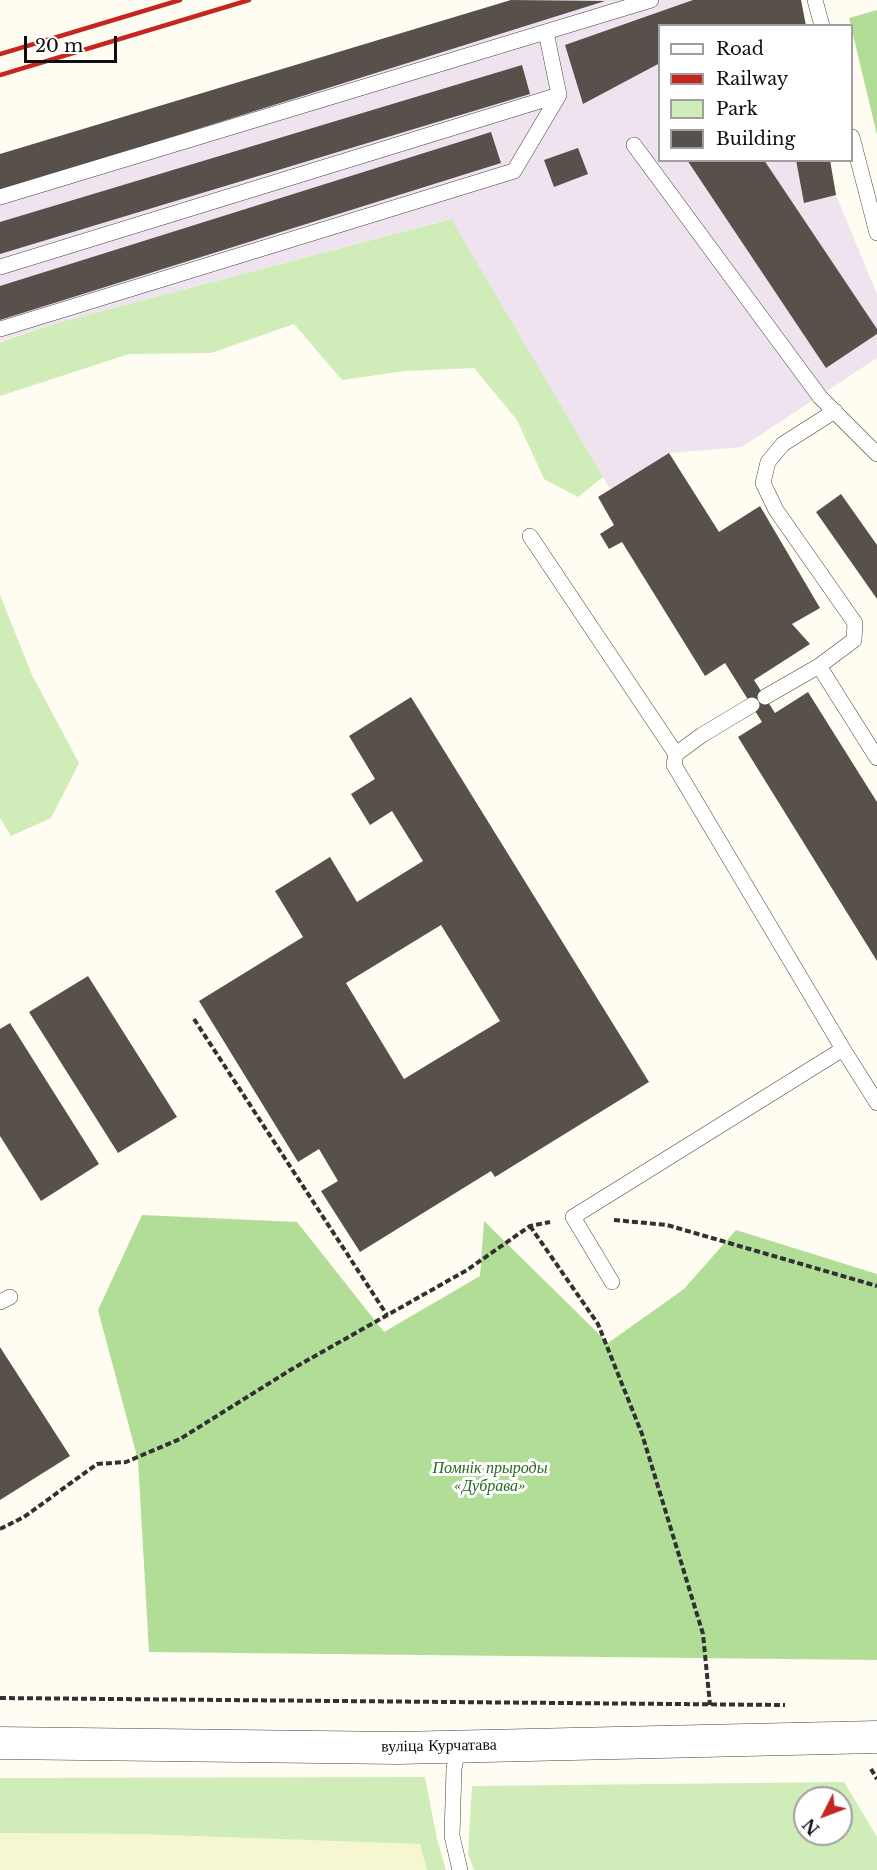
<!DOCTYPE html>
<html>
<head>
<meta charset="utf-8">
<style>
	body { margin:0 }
	#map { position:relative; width:877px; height:1870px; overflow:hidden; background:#fffdf1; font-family:"Libre Baskerville",serif }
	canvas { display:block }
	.legend { position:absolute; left:658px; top:24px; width:195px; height:138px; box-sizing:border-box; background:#fff; border:2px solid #9f9f9f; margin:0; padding:8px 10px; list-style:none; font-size:18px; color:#0f0f0f }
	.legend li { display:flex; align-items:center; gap:12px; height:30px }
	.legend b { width:30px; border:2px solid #9f9f9f }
	.north { position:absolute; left:793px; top:1786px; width:60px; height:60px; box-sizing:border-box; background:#fff; border:2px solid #9f9f9f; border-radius:50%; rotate:228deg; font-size:16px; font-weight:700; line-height:24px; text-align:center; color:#0f0f0f }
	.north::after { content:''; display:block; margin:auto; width:21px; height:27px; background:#c62521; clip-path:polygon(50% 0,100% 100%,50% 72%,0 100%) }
	.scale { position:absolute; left:24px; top:36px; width:93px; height:27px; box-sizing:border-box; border:3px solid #0f0f0f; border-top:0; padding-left:8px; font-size:18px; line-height:21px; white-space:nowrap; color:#0f0f0f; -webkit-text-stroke:4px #fff; paint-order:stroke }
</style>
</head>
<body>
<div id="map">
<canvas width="877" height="1870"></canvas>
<ul class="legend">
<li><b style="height:8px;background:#fff"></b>Road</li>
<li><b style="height:8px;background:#c62521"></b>Railway</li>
<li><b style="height:16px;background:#cfecb9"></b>Park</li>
<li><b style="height:16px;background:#58514b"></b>Building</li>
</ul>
<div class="north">N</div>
<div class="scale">20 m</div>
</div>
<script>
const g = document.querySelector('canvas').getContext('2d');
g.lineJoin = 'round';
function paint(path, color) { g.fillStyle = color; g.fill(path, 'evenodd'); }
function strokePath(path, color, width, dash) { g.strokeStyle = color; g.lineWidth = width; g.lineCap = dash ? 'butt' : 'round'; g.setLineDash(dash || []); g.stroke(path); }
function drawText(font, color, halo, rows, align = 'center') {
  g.font = font + ' "Libre Baskerville",serif'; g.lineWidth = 6; g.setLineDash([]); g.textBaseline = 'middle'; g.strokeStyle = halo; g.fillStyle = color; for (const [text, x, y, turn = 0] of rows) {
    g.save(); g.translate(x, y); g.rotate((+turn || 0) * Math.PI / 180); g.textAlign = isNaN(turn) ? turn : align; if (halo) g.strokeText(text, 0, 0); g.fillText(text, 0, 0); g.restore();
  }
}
paint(new Path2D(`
	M511,0h290l5,25 -146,1v134l170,1 6,34 41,99v64l-135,89 -73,6 -59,36 -160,-270 -393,104 -57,18v-187z`), '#eee3ee');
paint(new Path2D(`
	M0,1833l137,1 284,10 6,26h-427z`), '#f6f6d0');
paint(new Path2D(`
	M451,219l152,258 -25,20 -34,-18 -27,-59 -43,-52 -69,3 -63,9 -48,-56 -83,29 -82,1 -129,42v-54l57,-19z
	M0,595l32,80 47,88 -28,55 -40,18 -11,-18z
	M425,1777l12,62 9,31h-19l-7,-26 -283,-10 -137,-1v-55z
	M844,1782l33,55v33h-403l-6,-16 4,-68zM805,1798h36v36h-36z`), '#cfecb9');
paint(new Path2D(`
	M877,10v125l-28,-117z
	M142,1215l155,7 87,110 96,-56 4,-55 124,122 76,-54 52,-59 141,44v386l-728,-8 -11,-192 -40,-150z`), '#b2dd97');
paint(new Path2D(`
	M511,0l94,1 -605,190v-37z
	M693,0h108l5,26h-146v37l-77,41 -18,-59z
	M522,65l8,29 -530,160v-32z
	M491,132l10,31 -501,157v-34z
	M578,148l10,26 -34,13 -10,-27z
	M687,160h77l113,169v5l-51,34z
	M796,160h34l6,35 -32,8z
	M669,453l50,79 41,-26 60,102 -28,16 18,20 -56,36 21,33 33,-21 69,110v159l-139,-224 24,-15 -37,-59 -20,13 -83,-134 -13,7 -9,-15 14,-9 -16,-28z
	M841,494l36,51v54l-61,-87z
	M411,697l238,385 -154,95 -4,-6 -131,81 -39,-61 17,-10 -19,-32 -21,13 -99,-161 104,-64 -28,-46 55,-34 27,45 66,-41 -31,-50 -22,14 -19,-31 24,-15 -26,-43zM441,925l59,96 -96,58 -58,-96z
	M88,976l89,141 -59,36 -89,-141z
	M10,1023l89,141 -58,37 -41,-65v-107z
	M0,1347l70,109 -70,44z`), '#58514b');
const lane = new Path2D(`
	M815,0l7,26
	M852,137l25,96
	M634,145l186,252 57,57
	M0,197l651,-197
	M0,267l559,-172
	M0,329l514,-158 45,-76 -13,-63
	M530,536l146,218
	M819,666l58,92
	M765,697l54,-31 35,-26 1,-17 -79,-113 -13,-27 5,-21 15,-18 52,-33
	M752,705l-50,30 -26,19 -2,11 169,284 34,54
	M612,1282l-39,-65 270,-168
	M0,1302l10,-5
	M458,1747l-4,22 -2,67 8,34`);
const street = new Path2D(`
	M0,1743l398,5 479,-11`);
strokePath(lane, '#424242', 16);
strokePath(street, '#424242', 33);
strokePath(new Path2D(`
	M194,1019l193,296
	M614,1220l53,5 210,61
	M530,1226l68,98 44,110 61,200 7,71
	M0,1529l24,-12 73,-53 29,-2 54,-23 112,-70 175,-99 63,-44 20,-4
	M0,1698l785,7
	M871,1769l6,10`), '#313131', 4, [6, 3]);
strokePath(lane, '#fff', 15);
strokePath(street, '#fff', 32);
strokePath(new Path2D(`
	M0,54l180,-54
	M0,75l249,-75`), '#c62521', 4.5);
drawText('italic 16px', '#266a1c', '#fff', [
	["Помнік прыроды",490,1468],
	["«Дубрава»",490,1486]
]);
drawText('16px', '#0f0f0f', '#fff', [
	["вуліца Курчатава",439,1746,-1]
]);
</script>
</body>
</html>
